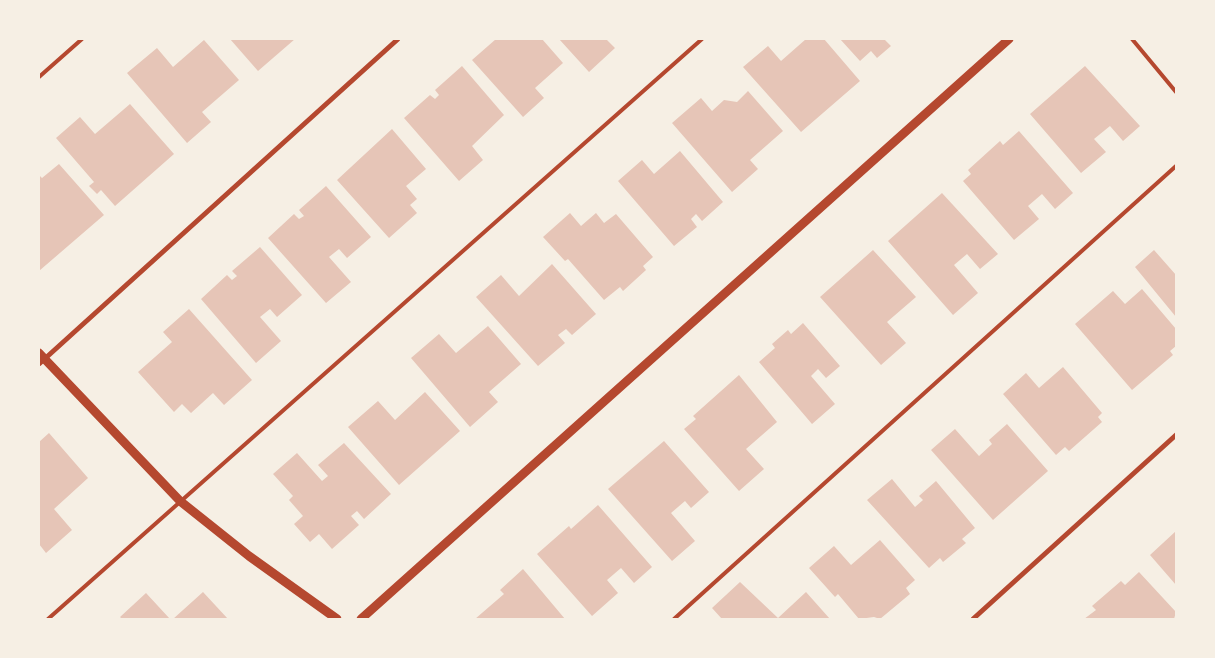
<!DOCTYPE html>
<html>
<head>
<meta charset="utf-8">
<style>
	body { margin:0 }
	#map { position:relative; width:1215px; height:658px; overflow:hidden; background:#f6efe4; font-family:Lato,sans-serif }
	canvas { display:block }
	.frame { position:absolute; inset:0; border:40px solid #f6efe4; pointer-events:none }
</style>
</head>
<body>
<div id="map">
<canvas width="1215" height="658"></canvas>
<div class="frame"></div>
</div>
<script>
const g = document.querySelector('canvas').getContext('2d');
g.lineJoin = 'round';
function paint(path, color) { g.fillStyle = color; g.fill(path, 'evenodd'); }
function strokePath(path, color, width, dash) { g.strokeStyle = color; g.lineWidth = width; g.lineCap = dash ? 'butt' : 'round'; g.setLineDash(dash || []); g.stroke(path); }
paint(new Path2D(`
	M230,39h65l-37,32z
	M496,39h46l21,24 -28,25 9,10 -21,19 -51,-57z
	M559,39h47l9,9 -26,24z
	M806,39h18l36,42 -59,51 -58,-65 25,-21 13,15z
	M840,39h47l-2,1 6,6 -14,12 -6,-7 -11,10z
	M204,40l35,40 -37,32 9,10 -24,21 -60,-70 30,-25 16,19z
	M462,66l42,49 -32,31 11,14 -24,21 -55,-63 26,-23 5,4 4,-4 -4,-5z
	M1085,66l55,60 -17,15 -13,-15 -16,13 12,13 -25,21 -51,-59z
	M748,91l35,40 -33,29 8,9 -26,23 -60,-69 29,-25 11,13 12,-11 13,2z
	M130,104l44,50 -59,52 -14,-16 -4,4 -8,-8 5,-4 -38,-44 24,-21 15,17z
	M392,129l34,40 -20,17 11,13 -7,6 7,8 -28,25 -52,-58z
	M1019,131l54,62 -18,16 -13,-15 -14,12 11,13 -25,21 -51,-59 8,-7 -3,-4 32,-29 3,4z
	M680,151l43,51 -21,19 -6,-7 -5,5 6,8 -23,19 -56,-65 24,-21 12,14z
	M59,164l45,51 -65,56v-96l3,3z
	M326,186l45,51 -24,21 -8,-9 -10,8 22,25 -25,21 -58,-65 26,-24 5,5 5,-3 -5,-6z
	M942,193l56,61 -18,15 -13,-15 -13,11 24,28 -25,22 -65,-74z
	M570,213l11,13 15,-13 8,10 12,-9 37,43 -10,9 3,4 -23,21 -3,-4 -16,13 -36,-41 -3,2 -22,-24z
	M260,247l42,48 -25,22 -7,-8 -10,8 21,24 -25,22 -55,-64 26,-24 5,5 5,-4 -5,-5z
	M873,250l43,47 -29,25 19,21 -25,22 -61,-68z
	M1154,250l22,25v42l-41,-50z
	M552,264l44,50 -24,21 -6,-6 -8,6 7,8 -27,23 -62,-69 25,-22 18,21z
	M1142,289l34,40v17l-6,5 3,4 -41,35 -57,-66 38,-33 12,13z
	M189,309l63,71 -28,25 -11,-12 -22,20 -9,-9 -8,8 -36,-40 34,-30 -9,-10z
	M803,323l37,43 -14,12 -8,-9 -7,7 24,28 -23,20 -53,-62 16,-14 -3,-4 16,-14 3,4z
	M488,326l33,38 -32,28 9,10 -28,25 -59,-69 28,-24 17,19z
	M1063,367l39,46 -4,4 4,5 -33,29 -4,-4 -9,8 -53,-61 23,-21 13,15z
	M739,375l38,47 -31,27 18,20 -25,22 -55,-62 12,-10 -3,-3z
	M425,392l35,39 -61,54 -51,-58 30,-26 17,19z
	M1007,424l41,47 -55,49 -62,-70 24,-21 24,27 13,-12 -3,-4z
	M49,433l39,45 -34,31 18,21 -26,23 -7,-9v-102z
	M664,441l45,51 -18,16 -6,-7 -14,12 24,28 -23,20 -64,-72z
	M344,443l47,51 -27,25 -7,-8 -6,5 8,9 -27,24 -13,-15 -9,8 -16,-18 9,-8 -14,-16 4,-4 -20,-22 24,-21 25,28 6,-5 -10,-11z
	M892,479l23,28 8,-7 -4,-4 17,-15 39,47 -13,11 4,4 -23,19 -3,-4 -11,10 -62,-68z
	M598,505l54,62 -18,16 -13,-15 -14,12 11,13 -26,23 -55,-62 32,-28 2,3z
	M1176,531v54l-26,-30z
	M880,540l35,40 -9,8 4,6 -30,25 -6,-2 -15,2 -21,-25 -3,3 -26,-29 25,-22 17,19z
	M523,569l42,50h-90l29,-25 -4,-4z
	M1139,572l37,40 -2,7h-90l12,-9 -4,-4 29,-25 4,4z
	M740,582l38,36 28,-26 24,27h-108l-10,-11z
	M203,592l25,27h-55z
	M146,593l24,26h-48l-2,-2z`), '#e6c5b7');
strokePath(new Path2D(`
	M1132,39l44,53
	M39,77l43,-38
	M48,619l654,-580
	M674,619l502,-453`), '#b5482f', 4);
strokePath(new Path2D(`
	M39,364l359,-325
	M973,619l203,-184`), '#b5482f', 5);
strokePath(new Path2D(`
	M39,353l141,148 69,55 88,63
	M361,619l648,-580`), '#b5482f', 9);
</script>
</body>
</html>
